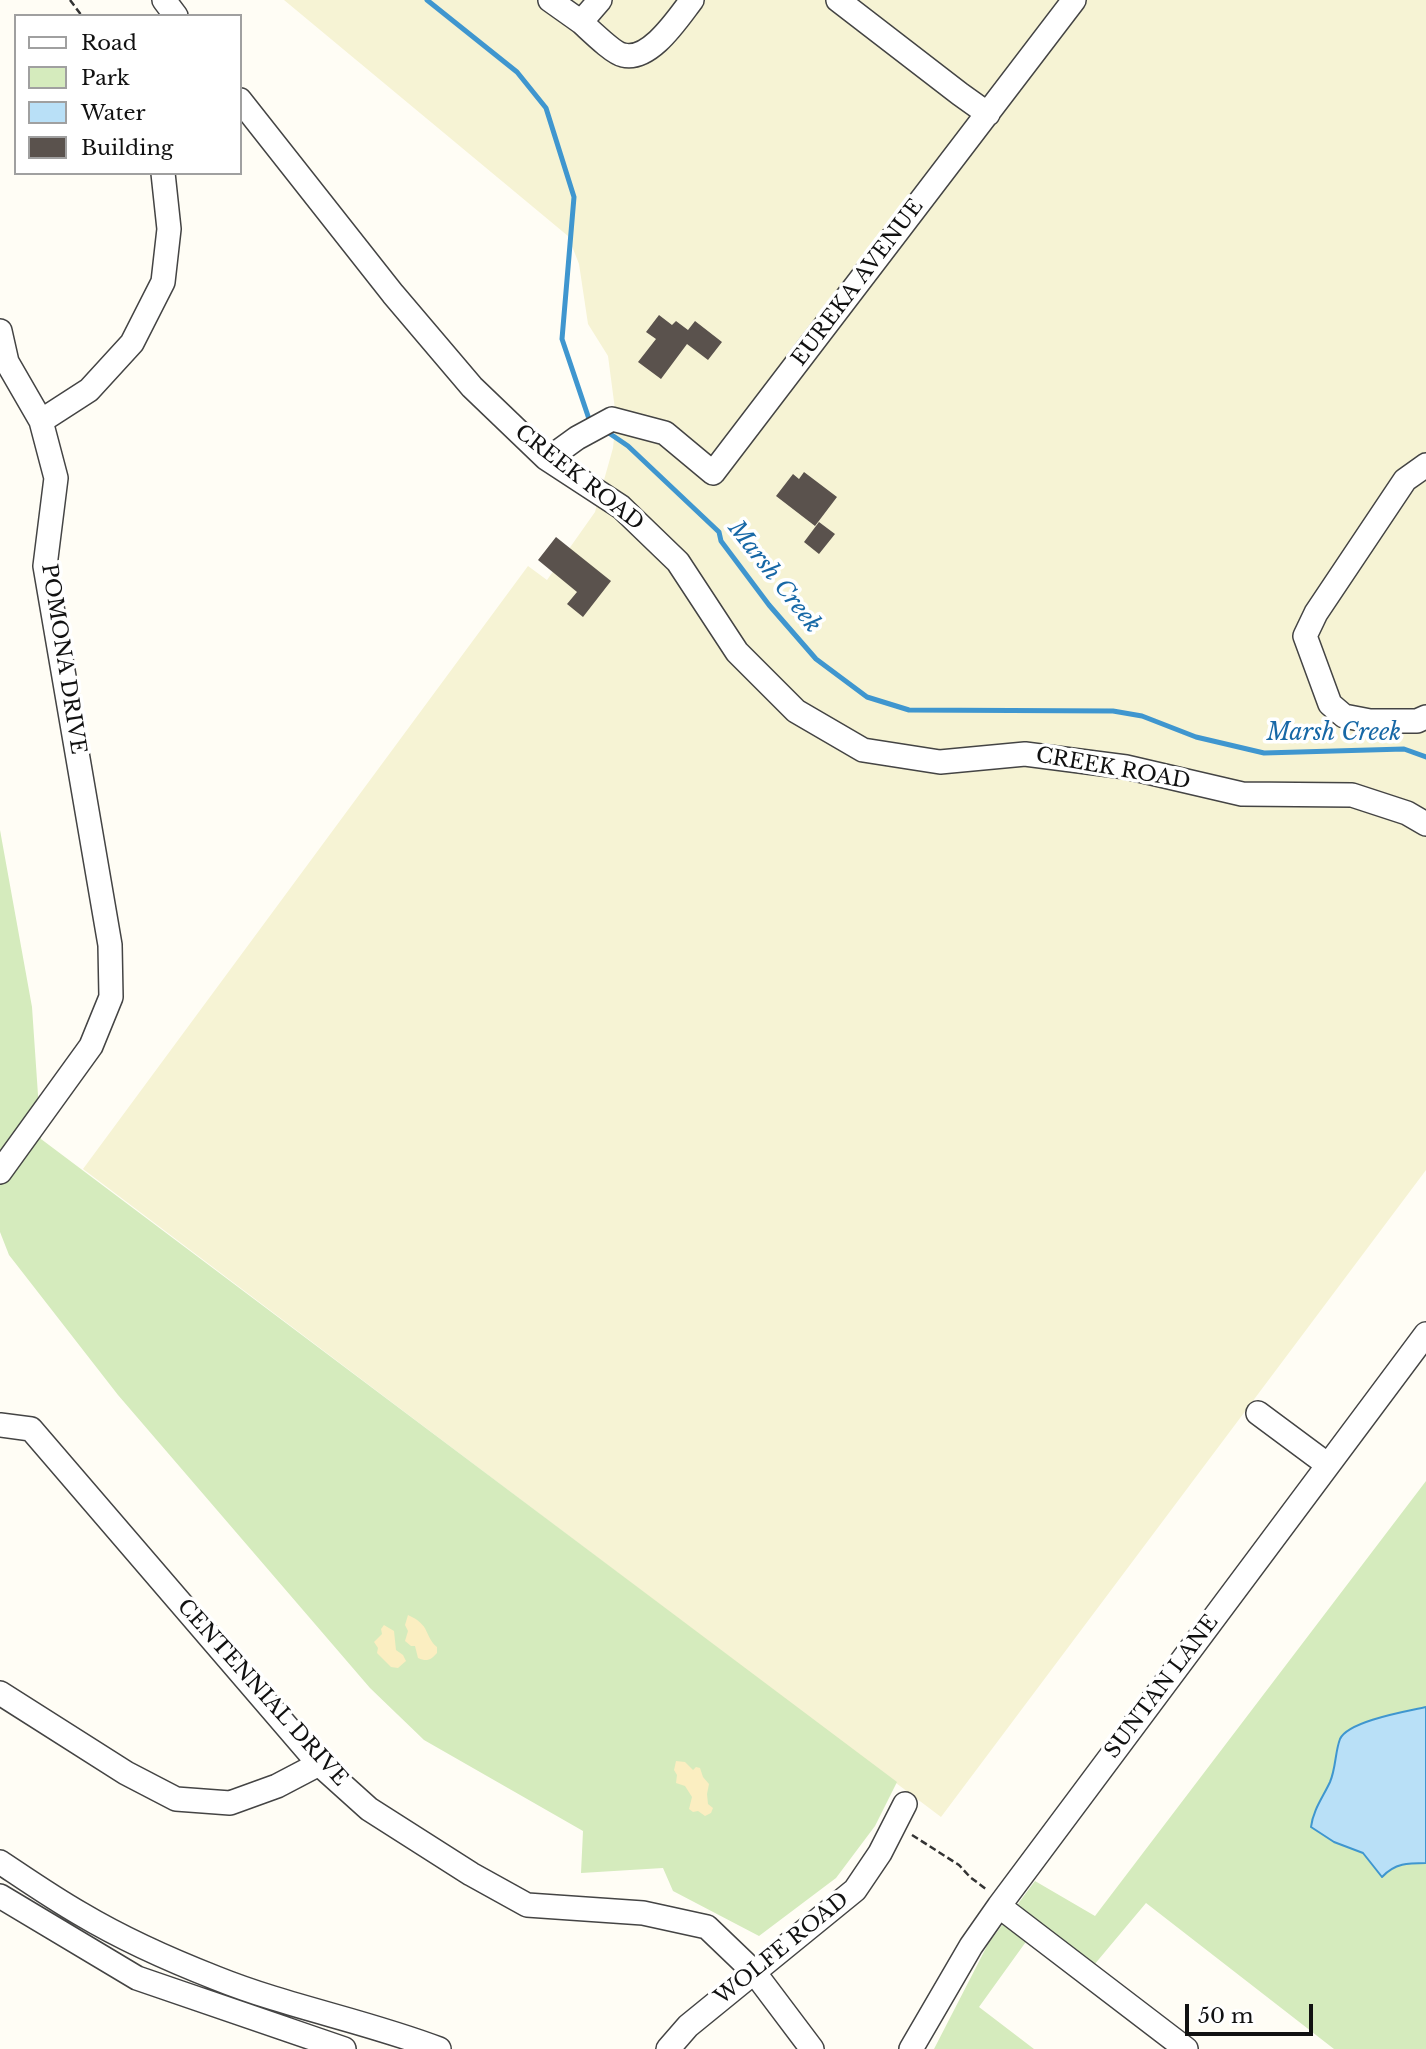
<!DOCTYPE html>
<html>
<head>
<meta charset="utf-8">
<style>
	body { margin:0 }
	#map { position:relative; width:1426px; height:2049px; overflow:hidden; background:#fffdf5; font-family:"Libre Baskerville",serif }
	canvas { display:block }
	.legend { position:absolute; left:14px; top:14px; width:228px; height:161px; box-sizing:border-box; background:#fff; border:2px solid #a0a0a0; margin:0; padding:9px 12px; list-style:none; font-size:21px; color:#111 }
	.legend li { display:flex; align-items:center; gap:14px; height:35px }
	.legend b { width:35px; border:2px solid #a0a0a0 }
	.scale { position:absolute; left:1185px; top:2004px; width:128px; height:32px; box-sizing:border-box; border:4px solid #111; border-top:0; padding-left:9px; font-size:21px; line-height:24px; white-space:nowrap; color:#111; -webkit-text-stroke:5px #fff; paint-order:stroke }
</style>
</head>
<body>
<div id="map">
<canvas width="1426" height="2049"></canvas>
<ul class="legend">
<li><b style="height:9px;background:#fff"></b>Road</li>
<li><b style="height:19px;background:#d5ebbd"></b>Park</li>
<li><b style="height:19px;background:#b9e0f7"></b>Water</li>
<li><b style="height:19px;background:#5a524d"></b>Building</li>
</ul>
<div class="scale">50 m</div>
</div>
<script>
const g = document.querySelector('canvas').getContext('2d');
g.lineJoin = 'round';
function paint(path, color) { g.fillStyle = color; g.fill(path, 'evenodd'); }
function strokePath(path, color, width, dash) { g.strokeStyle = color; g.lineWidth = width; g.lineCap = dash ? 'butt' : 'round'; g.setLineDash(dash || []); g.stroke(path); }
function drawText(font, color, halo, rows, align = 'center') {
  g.font = font + ' "Libre Baskerville",serif'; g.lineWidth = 7; g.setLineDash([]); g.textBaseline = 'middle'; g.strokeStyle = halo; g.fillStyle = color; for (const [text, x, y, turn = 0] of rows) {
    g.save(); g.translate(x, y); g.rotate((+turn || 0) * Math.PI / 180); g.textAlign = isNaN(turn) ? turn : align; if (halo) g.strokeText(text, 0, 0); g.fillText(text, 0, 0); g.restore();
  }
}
paint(new Path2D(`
	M284,0h1142v1170l-485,647 -858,-648 445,-603 19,14 48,-68 18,-64 3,-31 -8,-61 -20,-32 -9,-60 -11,-28z`), '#f6f3d4');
paint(new Path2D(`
	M0,830l32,177 9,132 856,643 -22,44 -39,52 -77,58 -86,-45 -10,-23 -82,5 2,-42 -159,-91 -54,-52 -252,-293 -109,-140 -9,-23z
	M1426,1481v568h-92l-188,-146 -52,62 -56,-40 -59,82 55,42h-100l54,-105 47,-63 60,35z`), '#d5ebbd');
paint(new Path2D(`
	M408,1615c23,10 16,21 29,32v6c-6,7 -10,9 -19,5l-3,-12h-4l-6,-5 3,-10 -3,-6z
	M384,1625l10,6 2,19 7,5 3,6 -8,7 -7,-1 -14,-14 1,-5 -4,-6 8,-8 -1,-5z
	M676,1761l9,1 8,8 3,-3 4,1 3,9 6,7 -2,10 1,10 5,4 -2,5 -6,3 -7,-5 -5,1 -4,-3 3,-12 -7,-11 -9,-3 1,-8 -3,-5z`), '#fbeec1');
const water = new Path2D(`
	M1426,1707v156c-18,0 -31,0 -44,14l-19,-24 -29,-11 -23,-15c2,-17 12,-30 19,-45 6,-14 5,-30 10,-43 8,-18 68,-28 86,-32z`);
paint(water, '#b9e0f7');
strokePath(water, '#3f96cf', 2);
strokePath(new Path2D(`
	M427,0l90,72 29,36 28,89 -12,142 27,80 3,2
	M606,431l22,15 91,86 2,9 48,64 47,54 51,38 42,13 204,1 29,5 54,21 68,16 140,-4 22,8`), '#3f96cf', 5);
paint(new Path2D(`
	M659,315l13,10 4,-4 12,9 7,-9 27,21 -14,18 -21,-16 -26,35 -23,-17 18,-23 -10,-7z
	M804,472l33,25 -22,29 -39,-30 17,-22 6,5z
	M819,522l16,12 -16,20 -15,-12z
	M556,537l55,44 -28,36 -16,-13 10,-12 -39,-32z`), '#5a524d');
const minor = new Path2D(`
	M164,0l12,16
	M550,0l31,22
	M600,0l-19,22c9,8 32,31 42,33 27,7 55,-37 69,-55
	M838,0l122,94 28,20
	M240,100l153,194 79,93 74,71 75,49 57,55 59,90 59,59 67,39 77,12 85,-8 101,13 116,27 110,1 55,18 19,11
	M0,331l7,31 34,59 15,57 -11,88 65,379 1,52 -20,49 -91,126
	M41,421l48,-31 43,-47 31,-61 6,-53 -6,-56
	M548,459l29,-21 35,-19 53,14 48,40 361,-473
	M1426,465l-21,15 -89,133 -11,23 25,68 14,12 26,5h47l9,-4
	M1258,1413l70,52
	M0,1425l31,4 288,335 50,45 102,65 56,31 116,8 64,14 47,45 58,77
	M0,1693l126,80 50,26 54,4 47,-17 42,-22
	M0,1862c27,18 53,36 81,52 42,25 89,46 135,64 72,29 150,43 223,71
	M0,1896l137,82 207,71
	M999,1906l187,143
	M668,2049l20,-23 167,-136 25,-37 25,-49
	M911,2049l60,-103 28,-40 427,-572`);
strokePath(minor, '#444', 26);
strokePath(new Path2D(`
	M70,0l12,16
	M912,1835l47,30 11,12 16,12`), '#333', 2.5, [7, 3.5]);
strokePath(minor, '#fff', 23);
drawText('21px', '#111', '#fff', [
	["EUREKA AVENUE",858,283,-53],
	["CREEK ROAD",579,478,38],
	["POMONA DRIVE",63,659,81],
	["CREEK ROAD",1113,769,10],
	["SUNTAN LANE",1162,1687,-53],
	["CENTENNIAL DRIVE",262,1693,48],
	["WOLFE ROAD",782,1949,-39]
]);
drawText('italic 23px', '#1768a6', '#fff', [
	["Marsh Creek",774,577,52],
	["Marsh Creek",1334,734]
]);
</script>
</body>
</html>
